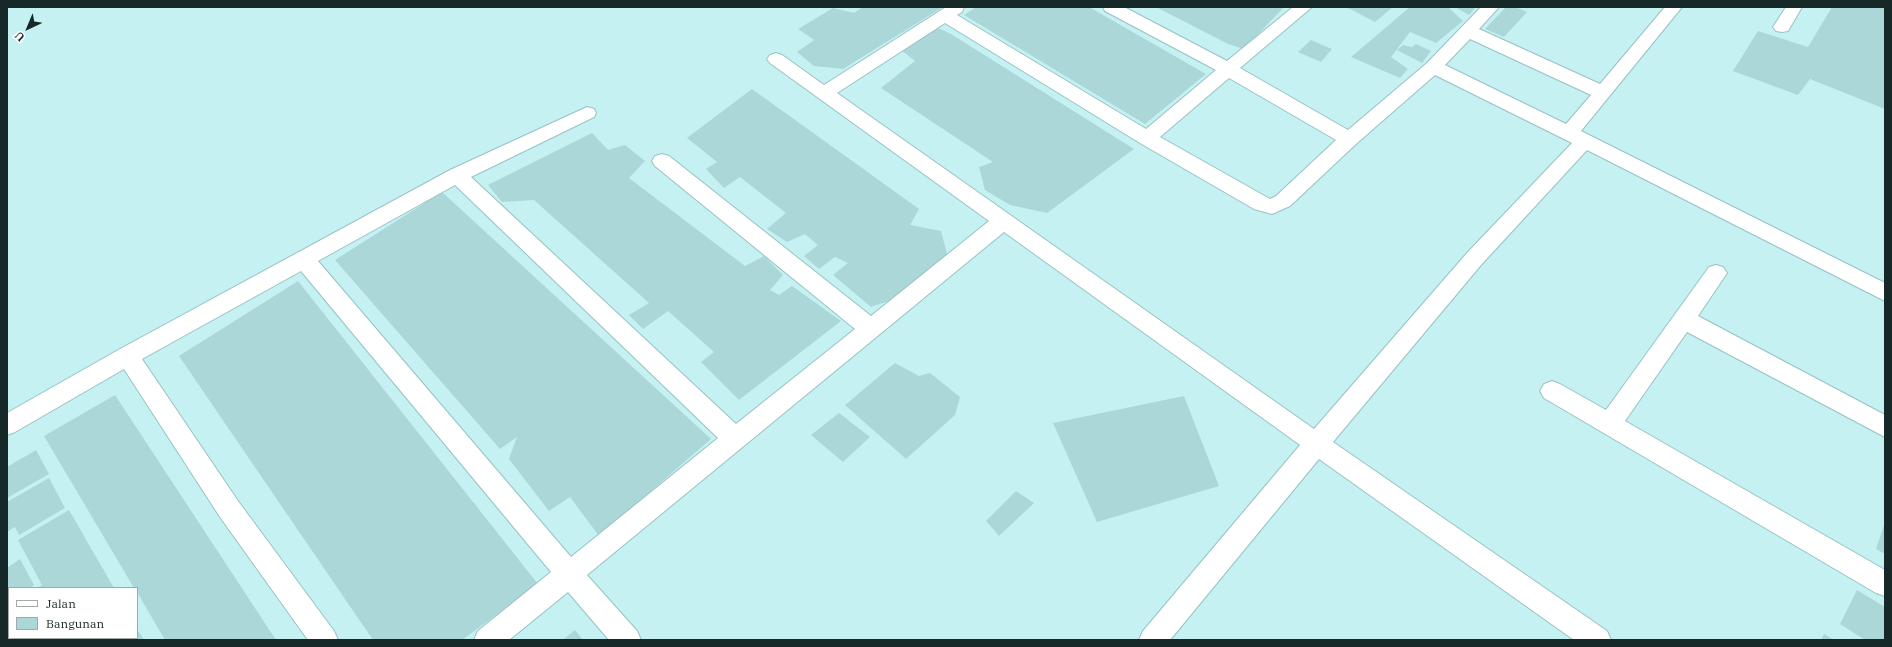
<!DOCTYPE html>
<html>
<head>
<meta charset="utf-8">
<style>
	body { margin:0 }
	#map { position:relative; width:1892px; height:647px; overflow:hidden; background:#c5f1f2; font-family:"IBM Plex Serif",serif }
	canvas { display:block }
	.frame { position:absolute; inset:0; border:8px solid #172828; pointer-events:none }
	.legend { position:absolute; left:8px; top:587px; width:130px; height:52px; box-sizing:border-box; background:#fff; border:1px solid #a2a9a9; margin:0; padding:5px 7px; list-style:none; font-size:12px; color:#172828 }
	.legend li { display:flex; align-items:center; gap:8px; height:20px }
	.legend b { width:20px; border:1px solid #a2a9a9 }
	.north { position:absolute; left:8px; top:8px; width:40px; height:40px; -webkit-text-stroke:3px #fff; paint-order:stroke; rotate:224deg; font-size:11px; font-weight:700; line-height:16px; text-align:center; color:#172828 }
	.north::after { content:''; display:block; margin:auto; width:14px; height:18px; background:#172828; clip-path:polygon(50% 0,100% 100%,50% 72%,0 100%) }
</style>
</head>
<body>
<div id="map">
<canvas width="1892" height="647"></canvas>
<div class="frame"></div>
<ul class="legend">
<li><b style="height:5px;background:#fff"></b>Jalan</li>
<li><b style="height:11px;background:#acd7d8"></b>Bangunan</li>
</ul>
<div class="north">U</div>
</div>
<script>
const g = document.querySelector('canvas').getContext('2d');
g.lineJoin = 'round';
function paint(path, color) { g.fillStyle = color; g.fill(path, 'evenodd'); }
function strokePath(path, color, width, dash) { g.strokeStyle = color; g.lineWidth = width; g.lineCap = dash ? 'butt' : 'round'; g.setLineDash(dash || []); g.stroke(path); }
paint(new Path2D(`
	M863,7h80l-100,62 -29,-3 -17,-14 17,-12 -16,-11 35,-21 21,5z
	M976,7h113l117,67 -61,50 -181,-109z
	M1156,7h128l-40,42 -16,-5z
	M1349,7h44l-18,15 -27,-14z
	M1410,7h38l15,14 -27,22 -26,-11 -19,25 17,12 -8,9 -49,-21z
	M1455,7h18l2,1 -6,7z
	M1506,7h9l12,5 -23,25 -19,-8z
	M1832,7h53v102l-75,-30 -12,16 -65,-24 25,-40 50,16z
	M938,28l13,6 183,115 -87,64 -37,-8 -25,-15 -6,-23 14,-5 -112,-74 34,-27 -14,-11z
	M1311,40l21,9 -11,13 -23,-10z
	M1416,44l15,7 -9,12 -25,-13 6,-5 9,2z
	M752,89l167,120 -9,16 31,6 7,27 -47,39 -30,10 -38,-32 15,-12 -13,-6 -16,12 -15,-13 14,-11 -13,-11 -18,8 -20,-13 19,-16 -46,-36 -16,11 -18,-19 11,-7 -30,-24z
	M592,133l16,17 17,-5 20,16 -16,17 116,88 19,-10 19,19 -13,15 9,5 13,-9 49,35 -102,79 -38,-38 13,-10 -46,-41 -25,18 -14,-14 20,-12 -115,-103 -32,2 -14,-17z
	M442,192l269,247 -112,97 -29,-39 -21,14 -40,-52 8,-22 -17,12 -165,-189z
	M298,281l240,303 -76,56h-89l-194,-284z
	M895,363l24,13 11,-3 30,24 -5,18 -49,44 -61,-54z
	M115,395l161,245h-111l-28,-48v-4h-3l-90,-152z
	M1184,396l35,90 -122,36 -44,-99z
	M839,413l31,24 -27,25 -32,-27z
	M36,450l13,24 -42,24v-31z
	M49,478l16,30 -46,27 -4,-8 -8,5v-30z
	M1016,491l18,12 -35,33 -13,-15z
	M69,510l45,78h-77l5,-3 -24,-45z
	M1885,522v32l-9,-5z
	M20,559l14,26 -4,3h-21v8l-2,-4v-24z
	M1857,590l28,17v33h-20l-25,-16z
	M137,629l7,11h-98l-1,-2h92z
	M575,630l8,10h-20z
	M1824,634l10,6h-13z`), '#acd7d8');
const minor = new Path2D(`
	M946,7h18l-2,5 -5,3 189,114 70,-59 -111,-59 -2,-4h21l103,54 66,-54h19l-72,61 108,62 79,-67 54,-56h18l-20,22 121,55 65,-77h17l-101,124 304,152v18l-298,-151 -106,115 -148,177 274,189 4,9h-37l-255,-181 -149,181h-31l4,-9 157,-186 -296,-213 -417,343 50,56 4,9h-32l-41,-48 -59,48h-35l4,-9 73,-59 -250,-301 -159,88 96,142 96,130 4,9h-30l-88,-123 -96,-148 -109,63 -8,3v-22l113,-64 330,-179 137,-63 7,2 2,4 -2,4 -123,60 265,247 119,-95 -200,-163 -3,-5 3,-5 7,-2 7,2 202,160 118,-95 -219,-158 -3,-4 3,-4 6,-2 6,2 42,30zM945,23l195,120 114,66 18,5 18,-8 66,-62 79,-69 137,68 -105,110 -153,176 -477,-336zM1470,39l121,56 -25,29 -121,-59zM1229,78l107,62 -60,56 -6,3 -110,-62zM455,185l263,253 -147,119 -253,-296z
	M1786,7h16l-14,24 -6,1 -6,-1 -3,-4z
	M1716,265l7,2 4,6 -29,43 187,99v22l-198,-105 -62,89 260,149v26l-9,-3 -332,-195 -4,-7 4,-7 8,-3 8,3 46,26 103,-143z`);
strokePath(minor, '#97c2c3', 2);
paint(minor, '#fff');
</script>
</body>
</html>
